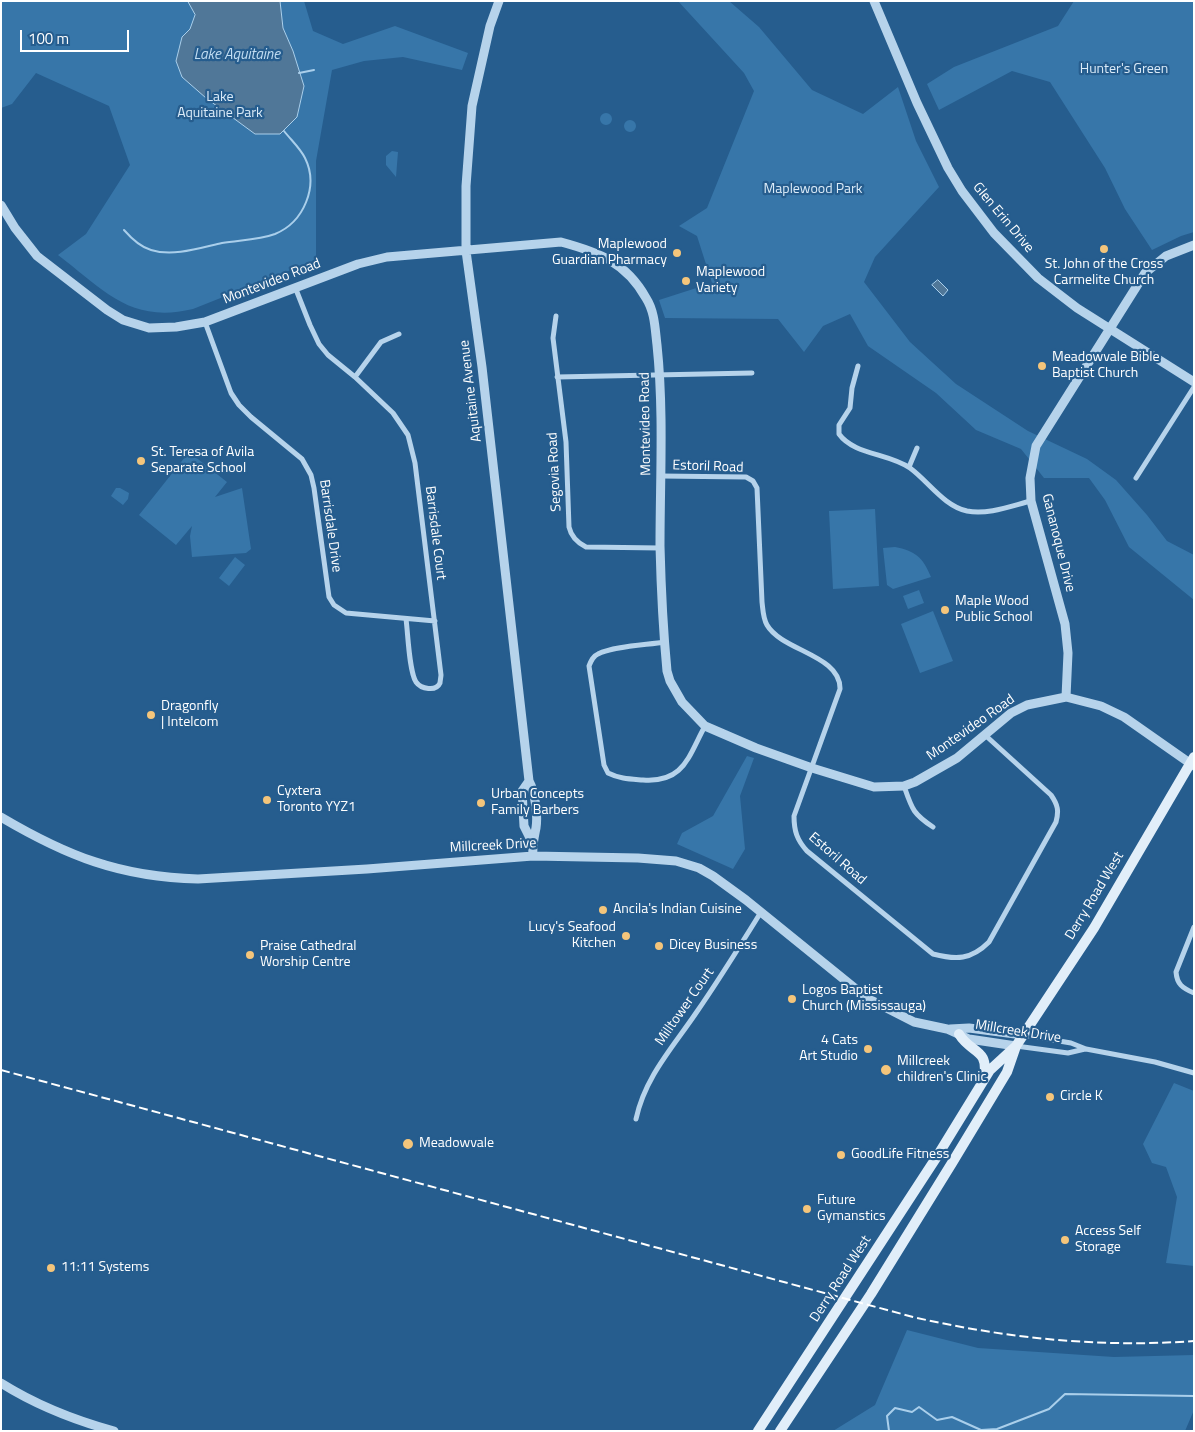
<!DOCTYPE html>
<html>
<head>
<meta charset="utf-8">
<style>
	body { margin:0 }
	#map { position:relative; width:1195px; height:1432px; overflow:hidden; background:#265d8e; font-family:"Titillium Web",sans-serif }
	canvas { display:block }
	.frame { position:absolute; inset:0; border:2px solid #fff; pointer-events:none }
	.scale { position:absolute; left:20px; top:30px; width:109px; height:22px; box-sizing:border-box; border:2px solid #fff; border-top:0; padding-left:6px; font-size:15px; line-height:18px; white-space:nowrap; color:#fff; -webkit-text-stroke:4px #265d8e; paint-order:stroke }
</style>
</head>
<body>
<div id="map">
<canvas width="1195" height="1432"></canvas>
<div class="frame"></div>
<div class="scale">100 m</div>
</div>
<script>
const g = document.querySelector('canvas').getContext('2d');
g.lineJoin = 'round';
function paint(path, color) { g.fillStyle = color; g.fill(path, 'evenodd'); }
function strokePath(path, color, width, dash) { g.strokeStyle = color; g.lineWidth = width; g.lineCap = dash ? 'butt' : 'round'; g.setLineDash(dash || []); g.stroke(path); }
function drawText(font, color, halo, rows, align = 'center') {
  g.font = font + ' "Titillium Web",sans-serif'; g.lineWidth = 4.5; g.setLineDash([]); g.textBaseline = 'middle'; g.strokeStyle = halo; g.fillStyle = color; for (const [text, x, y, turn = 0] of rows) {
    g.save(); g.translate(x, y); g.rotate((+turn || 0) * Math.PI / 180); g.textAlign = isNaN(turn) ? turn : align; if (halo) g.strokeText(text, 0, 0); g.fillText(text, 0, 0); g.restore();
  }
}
paint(new Path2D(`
	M1,1h303l9,30 30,13 52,-18 73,27 -6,17 -59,-13 -39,4 -32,9 -16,91v99l-123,49c-63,15 -89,-19 -135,-54l28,-21 44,-69 -21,-59 -73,-33 -24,31 -11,4z
	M678,1h51l30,26 53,63 51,24 35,-27 18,54 23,46 -64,70 -11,25 46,60 46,42 72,47 59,28 29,21 31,35 20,26 27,14v45l-65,-53 -24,-47 -16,-22h-45l-23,-29 -45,-19 -40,-37 -68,-47 -18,-32 -27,12 -19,26 -26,-33 -113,-1 -6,-18 53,-17 -15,-47 -18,-10 28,-18 47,-117 -10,-18z
	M1074,1h120v231l-13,4 -29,14 -27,-41 -20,-41 -55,-86 -38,-11 -73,39 -12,-26 27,-17 104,-41z
	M600 119a6 6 0 1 1 12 0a6 6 0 1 1-12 0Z
	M624 126a6 6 0 1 1 12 0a6 6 0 1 1-12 0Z
	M392,151l6,1 -2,25 -10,-12v-9z
	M189,452l38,30 -12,15 27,-9 9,61 -5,4 -54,4 -2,-21 2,-10 -16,19 -37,-30z
	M116,488h4l9,5 -1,6 -5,6 -12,-9z
	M875,509l4,77 -46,3 -4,-78z
	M895,547c20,4 28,10 36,30l-38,12 -6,-4 -4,-37z
	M235,557l10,8 -16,21 -10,-8z
	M919,590l5,13 -16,6 -5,-13z
	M933,611l20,50 -33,12 -19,-49z
	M747,756l7,2 -14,38 5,53 -12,20 -56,-25 5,-11 31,-17z
	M1174,1083l20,8v175l-28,-3 11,-66 -11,-30 -14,-4 -9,-19z
	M907,1330l71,18 136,9 80,-2v55l-9,21h-352l42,-26z`), '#3776a9');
const water = new Path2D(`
	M188,1h92l3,27 10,23 11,35 -7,31 -17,17h-25l-49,-36 -24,-21 -6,-16 6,-24 8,-8 5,-14z
	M938,280l10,10 -5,6 -11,-11z`);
paint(water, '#507798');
strokePath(water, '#aacfeb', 1);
strokePath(new Path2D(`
	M299,73l15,-3
	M124,230c7,8 16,17 27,20 22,7 49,-2 71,-7 18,-3 36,-3 53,-9 29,-12 44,-48 30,-76 -5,-10 -14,-18 -21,-27
	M889,1431l-2,-15 8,-8 17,4 7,-5 18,13 15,-3 29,13 16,-1 52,-20 16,-15 129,2`), '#aacfeb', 2);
strokePath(new Path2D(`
	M295,287l15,38 9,19 9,11 27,22 38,36 15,22 7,28 26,212c0,1 -1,7 -1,8 -4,9 -19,6 -24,-1 -7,-11 -8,-49 -10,-63
	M556,316l-3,22 13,104 3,85c2,9 9,16 17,20l74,1
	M205,322l26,71 8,12 12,12 51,42 9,16 3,13 15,109 5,8 12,8 89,8
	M858,366l-6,22 -2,20 -11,17v9c15,21 50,19 71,34 19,14 34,38 57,43 21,4 44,-5 64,-10
	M355,377l26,-35 18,-8
	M557,377l195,-4
	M909,467l8,-19
	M661,476l85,1 7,4 4,7 5,114c1,8 1,16 5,23 15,26 74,30 73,64l-46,127c0,15 3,24 13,35l126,103c23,6 38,6 56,-12l67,-120c3,-11 2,-17 -5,-27l-66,-60
	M1136,478l58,-91
	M665,642c-18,3 -51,4 -67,12 -5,2 -7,7 -9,12l15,99 4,8c12,6 22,6 35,7 41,3 45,-23 62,-54
	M904,786c8,23 9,28 29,41
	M1194,927l-18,45c1,12 6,16 18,21
	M1024,1035l47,8 15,6 69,13 39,11
	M1016,1046l52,7 17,-4
	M636,1119c9,-42 37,-72 60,-106 23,-33 44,-67 65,-101`), '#b6d3eb', 5);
strokePath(new Path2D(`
	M499,1l-9,25 -18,80 -6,80v65l16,116 47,414c6,11 9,34 7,47 -2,10 -4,18 -3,28
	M874,1l43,102 31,65 14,23 32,42 44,45 39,30 117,74
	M1,205l14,23 22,28 70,54 16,10 26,8 27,-1 29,-5 153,-58 29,-7 174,-15c37,10 65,20 85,56 9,14 9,31 11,47 7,67 3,134 3,201 1,41 3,83 7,125l3,10 12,21 23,24 51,22 56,20 62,19 30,-1 11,-4 42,-24 54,-45 16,-8 39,-8 35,9 23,11 70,49
	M1066,697l2,-44 -3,-29 -34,-123 -1,-23 6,-32 109,-173 21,-17 28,-11
	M529,781l-7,10 2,35 8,16
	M1,817c66,39 119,60 197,62l169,-10 166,-13 105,2 38,3 23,7 14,8 33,24 121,98 47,24 33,7 22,10 47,7
	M950,1029l19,-1 54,7
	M1,1383c35,22 73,37 113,48`), '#b6d3eb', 9);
strokePath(new Path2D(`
	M959,1034c12,20 30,14 25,43
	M758,1431l178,-273 54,-88 25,-23
	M780,1431l91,-137 81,-131 55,-91 9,-26 78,-118 100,-171`), '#e1eef9', 10);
strokePath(new Path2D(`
	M1,1070l912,247c92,21 186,31 281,24`), '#fff', 2, [9, 4]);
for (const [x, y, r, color] of [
	[1104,249,5,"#f4c57b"],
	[677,253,5,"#f4c57b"],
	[686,281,5,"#f4c57b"],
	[1042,366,5,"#f4c57b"],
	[141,461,5,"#f4c57b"],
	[945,610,5,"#f4c57b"],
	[151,715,5,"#f4c57b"],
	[267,800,5,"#f4c57b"],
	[481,803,5,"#f4c57b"],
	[603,910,5,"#f4c57b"],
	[626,936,5,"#f4c57b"],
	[659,946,5,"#f4c57b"],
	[250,955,5,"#f4c57b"],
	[792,999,5,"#f4c57b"],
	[868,1049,5,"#f4c57b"],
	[886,1070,6,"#f4c57b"],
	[1050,1097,5,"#f4c57b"],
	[408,1144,6,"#f4c57b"],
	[841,1155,5,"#f4c57b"],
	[807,1209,5,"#f4c57b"],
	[1065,1240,5,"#f4c57b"],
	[51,1268,5,"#f4c57b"]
]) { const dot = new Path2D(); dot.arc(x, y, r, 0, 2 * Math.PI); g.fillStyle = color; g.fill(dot); strokePath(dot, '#265d8e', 2); }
drawText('14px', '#dbebf8', '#265d8e', [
	["Hunter's Green",1124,70],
	["Lake",220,98],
	["Aquitaine Park",220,114],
	["Maplewood Park",813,190]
]);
drawText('14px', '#fff', '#265d8e', [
	["Glen Erin Drive",1003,218,50],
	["Montevideo Road",272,282,-21],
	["Aquitaine Avenue",471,391,-97],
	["Montevideo Road",646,424,-91],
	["Estoril Road",708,467,2],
	["Segovia Road",555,472,-93],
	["Barrisdale Drive",330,526,82],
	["Barrisdale Court",435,533,83],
	["Gananoque Drive",1058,543,76],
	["Montevideo Road",971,728,-35],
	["Millcreek Drive",493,846,-3],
	["Estoril Road",837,859,41],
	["Derry Road West",1095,896,-59],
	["Milltower Court",685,1007,-55],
	["Millcreek Drive",1018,1032,9],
	["Derry Road West",841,1279,-57]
]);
drawText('14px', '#fff', '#265d8e', [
	["Maplewood",667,245,"right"],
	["Guardian Pharmacy",667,261,"right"],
	["St. John of the Cross",1104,265,"center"],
	["Carmelite Church",1104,281,"center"],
	["Maplewood",696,273],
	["Variety",696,289],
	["Meadowvale Bible",1052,358],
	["Baptist Church",1052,374],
	["St. Teresa of Avila",151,453],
	["Separate School",151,469],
	["Maple Wood",955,602],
	["Public School",955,618],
	["Dragonfly",161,707],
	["| Intelcom",161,723],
	["Cyxtera",277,792],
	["Toronto YYZ1",277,808],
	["Urban Concepts",491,795],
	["Family Barbers",491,811],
	["Ancila's Indian Cuisine",613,910],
	["Lucy's Seafood",616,928,"right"],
	["Kitchen",616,944,"right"],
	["Dicey Business",669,946],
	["Praise Cathedral",260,947],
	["Worship Centre",260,963],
	["Logos Baptist",802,991],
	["Church (Mississauga)",802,1007],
	["4 Cats",858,1041,"right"],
	["Art Studio",858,1057,"right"],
	["Millcreek",897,1062],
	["children's Clinic",897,1078],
	["Circle K",1060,1097],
	["Meadowvale",419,1144],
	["GoodLife Fitness",851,1155],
	["Future",817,1201],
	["Gymanstics",817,1217],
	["Access Self",1075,1232],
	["Storage",1075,1248],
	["11:11 Systems",61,1268]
], 'left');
drawText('italic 15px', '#c2ddf2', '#265d8e', [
	["Lake Aquitaine",237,55]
]);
</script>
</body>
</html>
